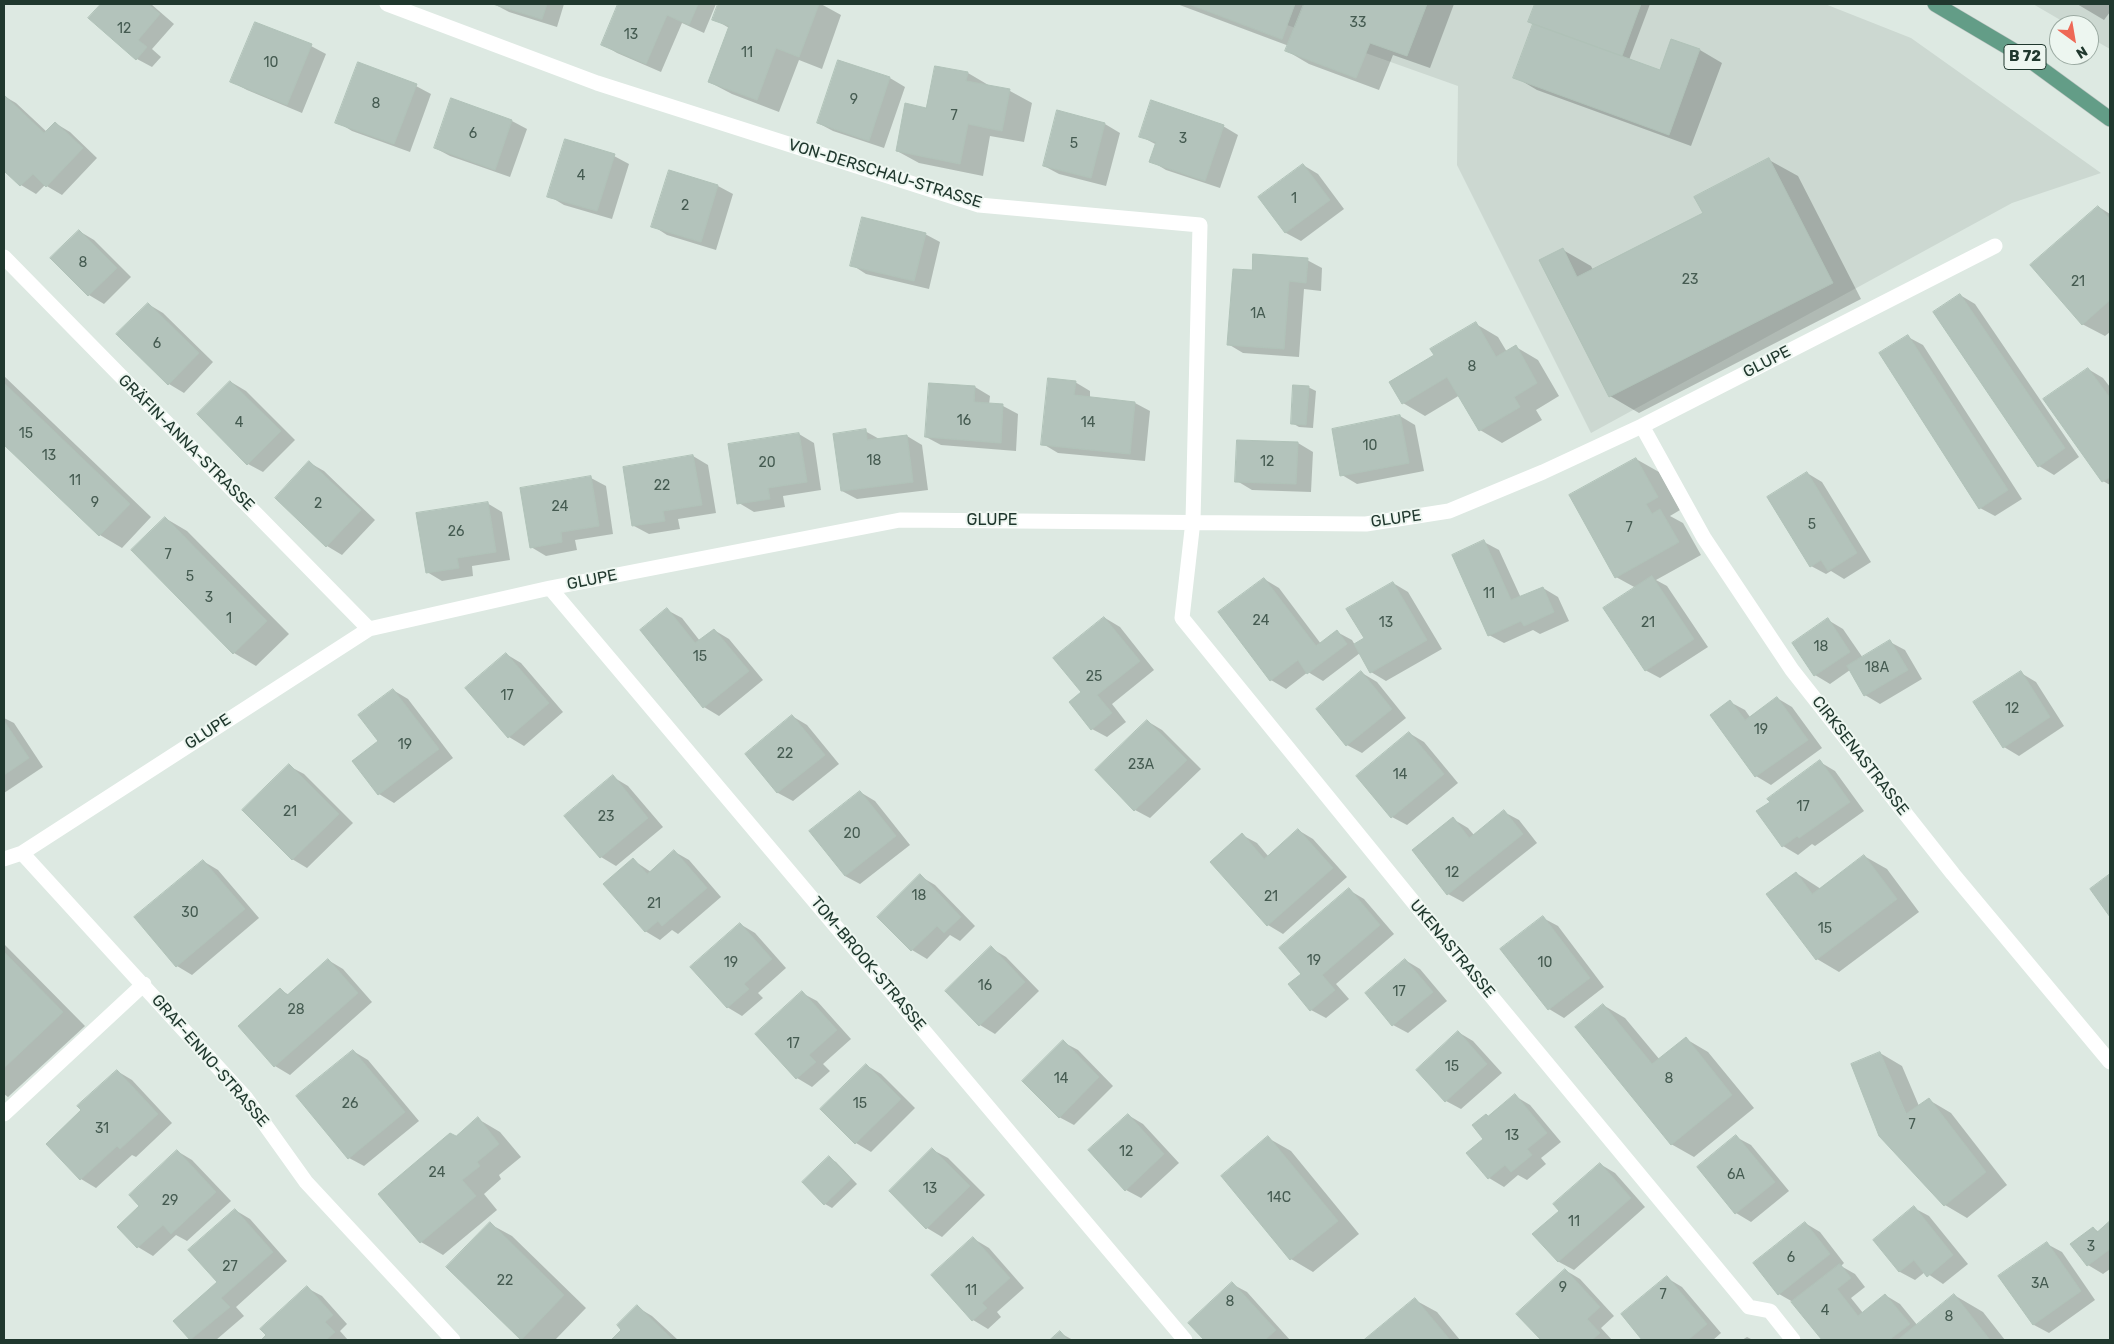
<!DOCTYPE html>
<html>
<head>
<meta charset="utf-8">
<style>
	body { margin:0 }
	#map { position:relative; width:2114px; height:1344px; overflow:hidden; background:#dde9e2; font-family:Rubik,sans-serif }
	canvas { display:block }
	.frame { position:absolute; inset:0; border:5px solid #20382e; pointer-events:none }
	.north { position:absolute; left:2049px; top:15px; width:50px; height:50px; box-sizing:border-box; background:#edf6f0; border:1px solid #9baaa2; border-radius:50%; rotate:148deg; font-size:14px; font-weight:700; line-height:20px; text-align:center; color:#20382e }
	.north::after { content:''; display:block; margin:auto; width:18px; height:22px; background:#ee6856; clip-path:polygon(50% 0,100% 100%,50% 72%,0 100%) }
</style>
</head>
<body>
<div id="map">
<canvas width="2114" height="1344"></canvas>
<div class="frame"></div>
<div class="north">N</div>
</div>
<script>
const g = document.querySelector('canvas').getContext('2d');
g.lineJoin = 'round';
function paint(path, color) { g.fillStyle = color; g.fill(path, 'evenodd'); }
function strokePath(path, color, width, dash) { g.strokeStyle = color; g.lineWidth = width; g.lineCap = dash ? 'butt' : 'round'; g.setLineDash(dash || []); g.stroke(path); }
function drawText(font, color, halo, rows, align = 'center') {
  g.font = font + ' Rubik,sans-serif'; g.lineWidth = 4; g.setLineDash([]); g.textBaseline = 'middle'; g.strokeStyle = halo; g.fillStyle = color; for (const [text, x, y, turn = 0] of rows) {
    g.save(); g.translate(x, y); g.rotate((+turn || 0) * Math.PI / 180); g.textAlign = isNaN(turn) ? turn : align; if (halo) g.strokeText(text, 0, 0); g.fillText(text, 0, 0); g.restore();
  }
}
paint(new Path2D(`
	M1228,4h597l86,34 190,135 -89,30 -421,230 -134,-268 1,-79z
	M2033,4h77v45l-21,-12v-12h-20z`), '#ccd8d1');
paint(new Path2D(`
	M102,4h49l23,20 -22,25 9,8 -9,10 -15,-8 -47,-41z
	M494,4h70l-7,23 -48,-15z
	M619,4h97l-12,29 -22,-10 -21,49 -44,-19 -15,-9z
	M720,4h101l20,11 -19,54 -23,-9 -20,52 -47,-18 -23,-12 20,-54 -15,-9z
	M1177,4h277l-24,64 -37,-13 -14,35 -70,-26 -22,-13 2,-5z
	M1536,4h114l-21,56 32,12 11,-32 28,10 22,13 -31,83 -154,-56 -22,-13 19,-53 -5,-2z
	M2077,4h33v8l-6,8z
	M256,23l55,23 15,8 -24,59 -55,-23 -15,-8z
	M839,62l51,16 15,9 -21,61 -51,-17 -15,-8z
	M968,73l22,13 20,5 22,12 -8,39 -34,-6 -7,40 -64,-13 -22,-12 30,-41z
	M416,86l15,8 -21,58 -58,-21 -15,-9z
	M4,96l12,7 31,29 8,-9 15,9 27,26 -35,37 -17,-10 -9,9 -15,-9 -17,-16z
	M452,100l60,21 15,8 -17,48 -60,-21 -15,-8z
	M1105,124l15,9 -14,53 -47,-12 -15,-8z
	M1223,126l15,9 -18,53 -54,-18 -15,-9 6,-16 -17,-9z
	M614,156l15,8 -17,55 -48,-14 -15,-9z
	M1769,160l29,16 63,123 -222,114 -29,-17 -47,-146 28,16 2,4 111,-57z
	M1303,165l15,9 26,35 -43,32 -15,-8 -26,-36z
	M670,171l48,15 15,8 -17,56 -49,-15 -14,-9z
	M2099,207l11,7v118l-5,4 -23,-12z
	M79,231l15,9 37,37 -27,27 -15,-9 -37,-37z
	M925,234l15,8 -11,47 -63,-15 -14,-9z
	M1307,260l15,8 -1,23 -17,-2 -5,68 -56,-4 -15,-9 26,-72z
	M1960,295l15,9 104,153 -25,18 -15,-9z
	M148,304l15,9 50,49 -29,31 -15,-9z
	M1476,324l22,13 9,15 9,-5 22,13 21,36 -23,14 6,10 -40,23 -22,-13 -20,-35 -35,21 -22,-13 33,-47z
	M1908,337l15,8 99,154 -27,17 -15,-8z
	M2088,369l15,9 7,9v98l-7,-4 -58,-81z
	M4,376l147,141 -29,31 -22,-13 -96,-92z
	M231,382l15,9 49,49 -32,32 -15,-8z
	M1075,382l15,9v7l45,5 15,8 -5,50 -87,-8 -15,-9z
	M975,387l15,9 -1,9 14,1 15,8 -2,37 -75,-6 -15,-8z
	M1308,387l8,4 -3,37 -14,-1 -7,-4z
	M1400,416l15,9 9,46 -67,13 -15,-9z
	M865,431l16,9 26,-4 15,9 6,45 -71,9 -15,-8z
	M799,434l15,9 7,47 -38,6 2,11 -31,5 -15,-9z
	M1298,443l15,9 -2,40 -59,-2 -15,-9z
	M693,456l15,9 8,48 -38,6 2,10 -31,5 -15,-8z
	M1636,459l23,13 21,38 -10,6 13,7 18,32 -45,25 11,6 41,61 -48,31 -15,-8 -9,-82 -20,-11z
	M310,463l14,8 51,49 -33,35 -15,-9 -51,-48z
	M1807,473l15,9 49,80 -27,17 -13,-8 -5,3 -15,-8z
	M591,478l15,8 7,48 -38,6 2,10 -31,6 -15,-9z
	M487,503l15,9 8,48 -38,6 1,10 -31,5 -15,-9z
	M165,518l22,13 102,103 -33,32 -22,-13z
	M1484,542l15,8 22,48 22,-10 15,9 11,24 -29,13 -7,-4 -29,13 -15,-8z
	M1264,579l15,9 42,56 16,-12 15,8 3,5 10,-6 28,-56 15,9 34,57 -56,32 -15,-9 -11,-19 -37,28 -15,-9 -22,17 -15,-9z
	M667,610l15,8 18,23 14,-11 15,9 34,41 -44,36 -15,-9 -62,-77z
	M1105,618l15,9 34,43 -42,34 14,18 -19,15 -15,-8 -9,-36z
	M1828,620l15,9 20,29 27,-16 15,8 17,29 -42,25 -15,-9 -15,-25 -20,14 -15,-9z
	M506,654l15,9 42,49 -39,34 -15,-9z
	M1362,673l15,9 29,36 -44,35 -15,-8z
	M2021,673l15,9 28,44 -45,30 -15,-9z
	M393,690l15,9 45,59 -59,45 -15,-9 1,-52z
	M1777,698l15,9 30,41 -51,37 -15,-9 -26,-74 15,8 5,7z
	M792,716l15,9 32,39 -46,37 -15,-8 -31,-39z
	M4,718l10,5 29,44 -39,26z
	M1147,721l15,9 39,39 -51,49 -15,-8z
	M1409,733l15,9 34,41 -51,42 -15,-8z
	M1820,762l15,9 29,40 -49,35 -3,-2 -14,11 -15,-9z
	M289,766l15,8 49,49 -46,45 -15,-9z
	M613,777l15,9 35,41 -47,39 -15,-9 -35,-41z
	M860,792l15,9 35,44 -50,39 -15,-8z
	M1504,812l15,8 18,23 -74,59 -15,-8 5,-75 15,9 6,7z
	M1298,830l15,9 34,38 -64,57 -15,-9 -56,-63 30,-27 15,8 12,14z
	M675,852l14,8 32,37 -43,37 -6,-4 -12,10 -15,-9 -12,-71 18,12z
	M1864,856l23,13 32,43 -80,60 -22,-13 -21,-86 25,16z
	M203,861l15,9 41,48 -67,57 -15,-9z
	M920,876l15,9 40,41 -15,15 -10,-6 -23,24 -15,-9 -33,-33z
	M1349,890l15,9 30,35 -58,50 13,15 -23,19 -15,-8 -8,-36z
	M1543,918l15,8 46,61 -40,31 -15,-9z
	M740,924l15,9 31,35 -28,25 5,5 -21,18 -15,-9z
	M4,944l81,82 -77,71 -4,-3z
	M991,948l15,9 33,34 -44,43 -15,-9z
	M328,960l15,9 29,33 -82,73 -15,-9 -36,-40 42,-36 8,5z
	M1405,960l15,9 27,32 -39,32 -15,-8z
	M802,993l15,8 34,38 -28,25 7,7 -18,16 -15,-9 -41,-44z
	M1603,1005l22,13 35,42 26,-21 22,13 46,56 -60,49 -23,-13z
	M1458,1032l15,9 29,32 -41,36 -15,-8z
	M1063,1042l15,8 35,36 -39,39 -15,-8z
	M353,1051l15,9 51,61 -55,45 -15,-8z
	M1880,1053l22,13 17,40 10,-6 22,13 56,72 -40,33 -22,-13z
	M866,1065l15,9 34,34 -44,44 -15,-9z
	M117,1071l15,9 40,43 -36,34 -4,-2 -36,33 -15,-9 -34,-35 36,-34z
	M1515,1096l15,9 31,37 -20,16 5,6 -19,16 -9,-5 -14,12 -15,-9 -21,-25 17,-14 4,-22z
	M1128,1115l15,9 36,39 -38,35 -15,-8z
	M478,1119l22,13 21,25 -22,18 2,4 -17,15 13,16 -54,45 -22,-13 35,-104z
	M1736,1137l15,8 38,46 -38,31 -15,-9 -37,-46z
	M1268,1138l23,13 68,83 -46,38 -22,-13 -69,-83z
	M933,1150l15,8 37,37 -43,42 -15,-9 -36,-37z
	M177,1151l15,9 39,41 -44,40 -11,-6 -23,21 -15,-9 -19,-20 22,-21z
	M829,1158l7,4 21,22 -25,24 -7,-4z
	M1600,1164l15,9 30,34 -71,63 -15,-8 -25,-28 26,-23z
	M1914,1208l15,8 39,48 -25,20 -18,-12 -10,8 -15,-8 -26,-32z
	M235,1210l15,9 37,42 -51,46 8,9 -28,24h-24l-17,-19 44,-38z
	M1805,1223l15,9 24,31 -3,3 14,8 10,13 -14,11 12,15 22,-18 15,9 18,22 36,-31 29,17 22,28h-182l-30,-38 -14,-8z
	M2110,1223v46l-7,5 -15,-9 -16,-21 21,-16 6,4z
	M490,1224l22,12 74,72 -31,32 -33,-1z
	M974,1239l15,9 35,40 -27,24 4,5 -13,12 -15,-9 -40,-45z
	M2047,1244l15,8 33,48 -46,33 -15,-8z
	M1565,1270l15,9 34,37 -13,12 11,12h-70l-24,-26z
	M1667,1278l15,9 39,46 -8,7h-69l-21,-26z
	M1232,1284l15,8 43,48h-84l-16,-17z
	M307,1288l15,8 25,28 -7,7 8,9h-86z
	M1415,1300l22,12 23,28h-95z
	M637,1307l15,9 26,24h-65l10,-10z
	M1060,1333l13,7h-21z
	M1747,1337l6,3h-11z`), '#0003');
const building = new Path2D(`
	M101,4h47l12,10 -22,26 9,7 -11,13 -48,-42z
	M493,4h54l-5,15z
	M618,4h80l-9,21 -22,-10 -21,49 -45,-19z
	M718,4h101l-20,53 -23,-9 -19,52 -49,-18 21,-56 -17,-6z
	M1189,4h106l-13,35z
	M1304,4h123l-20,52 -37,-13 -14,35 -71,-27z
	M1535,4h106l-19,52 -94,-34z
	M255,22l57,22 -25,61 -57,-23z
	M1533,24l127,46 11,-31 29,10 -31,86 -156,-57z
	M838,60l52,17 -21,64 -52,-18z
	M358,62l59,22 -23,60 -59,-21z
	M935,66l33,6 -2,9 44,8 -8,42 -34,-7 -8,40 -64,-13 9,-48 21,5z
	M4,95l40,38 11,-11 28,26 -37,39 -13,-13 -13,12 -16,-15z
	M451,98l61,22 -17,50 -61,-22z
	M1151,100l73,25 -19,56 -56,-19 7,-20 -17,-5z
	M1057,110l48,13 -14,55 -48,-12z
	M565,139l50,15 -18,57 -50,-14z
	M1769,158l64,125 -224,114 -70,-137 24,-12 14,29 126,-64 -9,-16z
	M1303,164l27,36 -45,33 -27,-36z
	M669,170l49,15 -17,57 -50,-15z
	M2098,206l12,13v81l-28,25 -52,-60z
	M862,217l64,16 -12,48 -64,-15z
	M79,230l38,38 -29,28 -38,-38z
	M1253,254l55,4 -2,25 -17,-2 -5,68 -57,-4 6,-76 19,1z
	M1960,294l105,154 -27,19 -105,-155z
	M148,303l51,50 -31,32 -52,-51z
	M1476,322l20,35 20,-12 21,38 -23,14 6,10 -41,24 -32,-54 -45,27 -13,-22 45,-27 -4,-6z
	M1908,335l100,155 -29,19 -100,-156z
	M2088,368l22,30v79l-8,5 -59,-83z
	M1048,378l28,3 -2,14 61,7 -5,52 -89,-9z
	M230,381l51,50 -34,34 -50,-51z
	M4,383l126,121 -31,32 -95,-91z
	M929,383l46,3 -1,16 29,2 -2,39 -76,-6z
	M1293,385l16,1 -3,39 -15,-1z
	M1400,415l9,48 -69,13 -8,-47z
	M866,429l1,11 40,-5 6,47 -72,9 -8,-57z
	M799,433l8,49 -39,6 2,11 -33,5 -9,-60z
	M1237,440l61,2 -2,42 -61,-2z
	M693,455l9,50 -39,6 2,10 -33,5 -9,-59z
	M1636,458l22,39 -12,7 6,10 8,-5 19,33 -64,36 -46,-83z
	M309,461l52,49 -35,37 -51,-49z
	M1807,472l50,81 -29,18 -7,-11 -11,7 -43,-70z
	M591,476l8,50 -38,6 1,10 -32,6 -10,-60z
	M488,502l8,50 -39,6 2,10 -33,5 -10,-60z
	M165,517l102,104 -34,33 -102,-104z
	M1484,540l27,60 32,-13 11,25 -30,14 -3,-5 -33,15 -36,-81z
	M1652,576l42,63 -49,32 -42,-63z
	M1264,578l52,68 21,-16 10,14 -40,30 -9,-14 -28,21 -52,-69z
	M1393,582l34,58 -57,33 -16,-29 10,-6 -18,-29z
	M667,608l28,35 19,-14 35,42 -46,37 -63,-78z
	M1104,617l36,44 -43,34 15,18 -21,17 -22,-28 12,-10 -28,-34z
	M1828,618l22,34 -36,24 -22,-33z
	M1890,640l18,30 -44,26 -17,-30z
	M506,653l43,50 -41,35 -43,-50z
	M1361,671l31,38 -46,37 -30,-37z
	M2021,671l29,46 -47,31 -30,-46z
	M393,689l46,60 -61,46 -26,-34 26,-20 -20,-26z
	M1777,697l31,43 -53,37 -45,-62 20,-15 15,20z
	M792,715l33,40 -48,38 -32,-39z
	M1147,720l40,40 -53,51 -39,-41z
	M4,721l25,37 -25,17z
	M1409,732l35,42 -53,44 -35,-42z
	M1820,760l30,42 -51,36 -2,-2 -15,11 -26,-36 14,-9 -3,-3z
	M289,764l50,50 -47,46 -50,-50z
	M613,775l35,43 -48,40 -36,-42z
	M860,791l36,45 -51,40 -36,-45z
	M1504,810l19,24 -76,61 -35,-45 41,-33 16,21z
	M1298,829l35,39 -66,58 -57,-64 32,-29 22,26z
	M674,850l33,38 -45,38 -4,-5 -13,11 -42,-48 30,-26 14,16z
	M1864,855l33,44 -81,61 -50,-66 30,-22 16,22z
	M203,860l42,49 -69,58 -42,-50z
	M920,874l41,43 -17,16 -7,-7 -26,25 -34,-34z
	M2110,874v43l-20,-28z
	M1349,888l31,37 -58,50 13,15 -25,21 -22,-27 13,-10 -22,-26z
	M1543,916l47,62 -42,32 -48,-61z
	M740,923l32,36 -28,25 5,5 -22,19 -37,-41z
	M991,946l34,36 -46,44 -34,-35z
	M4,952l59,60 -59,56z
	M328,959l30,34 -84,74 -36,-41 42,-38 7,7z
	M1405,959l28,33 -41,34 -27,-33z
	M802,991l35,39 -28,25 7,7 -20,17 -41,-45z
	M1603,1004l49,60 34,-27 46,58 -61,50 -96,-118z
	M1458,1031l29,33 -42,38 -29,-32z
	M1063,1040l36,37 -40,41 -37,-37z
	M353,1050l52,62 -57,47 -52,-63z
	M1880,1052l26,62 23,-16 57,74 -42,34 -65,-70 -28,-72z
	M866,1064l35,35 -46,45 -35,-35z
	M117,1070l41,44 -38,35 -3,-3 -37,34 -34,-36 35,-34 -4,-4z
	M1515,1094l32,39 -20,16 5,6 -21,17 -6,-7 -17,14 -22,-26 17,-14 -11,-14 14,-11 2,2z
	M1128,1114l36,40 -39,37 -37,-41z
	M478,1117l21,27 -22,18 3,4 -18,14 14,16 -56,47 -42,-49 72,-61 6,3z
	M1736,1135l39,47 -40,32 -38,-47z
	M1268,1136l70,85 -48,39 -69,-84z
	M932,1148l38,38 -44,43 -37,-38z
	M177,1150l39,42 -45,42 -8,-9 -26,23 -20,-21 22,-21 -10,-11z
	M829,1156l22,23 -27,26 -22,-23z
	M1600,1163l31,35 -73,64 -26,-28 27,-23 -6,-7z
	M1914,1206l39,49 -26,22 -13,-17 -15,12 -26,-32z
	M235,1209l38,43 -52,46 9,9 -40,33 -17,-19 44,-39 -29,-32z
	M2110,1221v28l-23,17 -17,-22 23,-17 4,5z
	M490,1222l74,73 -43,45 -75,-73z
	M1805,1222l25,32 -52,41 -25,-32z
	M973,1237l37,41 -28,25 5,5 -15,13 -41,-46z
	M2047,1242l34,49 -48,34 -35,-49z
	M1840,1264l11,14 -14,11 21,27 27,-22 25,30 -21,16h-67l-31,-38z
	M1565,1269l35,38 -13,12 13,14 -8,7h-51l-25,-26z
	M1667,1276l40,48 -19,16h-46l-21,-26z
	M1232,1282l44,48 -11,10h-61l-16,-17z
	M307,1286l26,29 -8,7 10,10 -9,8h-65l5,-5 -6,-6z
	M1954,1294l36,46h-92z
	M1415,1298l35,42h-86z
	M637,1305l36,35h-62l10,-10 -4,-5z
	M1060,1331l8,9h-18z`);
paint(building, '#b3c3bb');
strokePath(building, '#b0c2b8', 1);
const primary = new Path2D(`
	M1935,4l93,55 82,60`);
strokePath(primary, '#bcc3c0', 16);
strokePath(new Path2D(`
	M387,4l210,79 382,122 221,20 -7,296 -11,97 246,302 321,387 21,4 23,29
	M4,257l365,372
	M1642,426l62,112 88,132 161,204 157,188
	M550,588l635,752
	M22,853l224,245 60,84 147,158
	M4,859l18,-6 347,-224 181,-41 350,-68 466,4 83,-13 94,-39 99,-46 353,-180
	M4,1114l140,-130`), '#fff', 15);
strokePath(primary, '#639d87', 15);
drawText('14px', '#455b51', null, [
	["33",1358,23],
	["12",124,29],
	["13",631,35],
	["11",747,53],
	["10",271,63],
	["9",854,100],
	["8",376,104],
	["7",954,116],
	["6",473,134],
	["3",1183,139],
	["5",1074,144],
	["4",581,176],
	["1",1294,199],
	["2",685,206],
	["8",83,263],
	["23",1690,280],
	["21",2078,282],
	["1A",1258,314],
	["6",157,344],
	["8",1472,367],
	["16",964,421],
	["4",239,423],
	["14",1088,423],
	["15",26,434],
	["10",1370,446],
	["13",49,456],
	["18",874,461],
	["12",1267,462],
	["20",767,463],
	["11",75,481],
	["22",662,486],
	["9",95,503],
	["2",318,504],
	["24",560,507],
	["5",1812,525],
	["7",1629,528],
	["26",456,532],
	["7",168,555],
	["5",190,577],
	["11",1489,594],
	["3",209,598],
	["1",229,619],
	["24",1261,621],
	["13",1386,623],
	["21",1648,623],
	["18",1821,647],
	["15",700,657],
	["18A",1877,668],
	["25",1094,677],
	["17",507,696],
	["12",2012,709],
	["19",1761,730],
	["19",405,745],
	["22",785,754],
	["23A",1141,765],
	["14",1400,775],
	["17",1803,807],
	["21",290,812],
	["23",606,817],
	["20",852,834],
	["12",1452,873],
	["18",919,896],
	["21",1271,897],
	["21",654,904],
	["30",190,913],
	["15",1825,929],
	["19",1314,961],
	["19",731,963],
	["10",1545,963],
	["16",985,986],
	["17",1399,992],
	["28",296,1010],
	["17",793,1044],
	["15",1452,1067],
	["14",1061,1079],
	["8",1669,1079],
	["26",350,1104],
	["15",860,1104],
	["7",1912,1125],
	["31",102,1129],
	["13",1512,1136],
	["12",1126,1152],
	["24",437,1173],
	["6A",1736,1175],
	["13",930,1189],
	["14C",1279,1198],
	["29",170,1201],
	["11",1574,1222],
	["3",2091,1247],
	["6",1791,1258],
	["27",230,1267],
	["22",505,1281],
	["3A",2040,1284],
	["9",1563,1288],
	["11",971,1291],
	["7",1663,1295],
	["8",1230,1302],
	["4",1825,1311],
	["8",1949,1317]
]);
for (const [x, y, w] of [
	[2025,57,42]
]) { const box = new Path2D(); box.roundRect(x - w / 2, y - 12.5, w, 25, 4); g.fillStyle = '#edf6f0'; g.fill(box); strokePath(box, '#20382e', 1); }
drawText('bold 15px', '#20382e', null, [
	["B 72",2025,57]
]);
drawText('16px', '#20382e', '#edf6f0', [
	["VON-DERSCHAU-STRASSE",885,174,17],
	["GLUPE",1767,362,-27],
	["GRÄFIN-ANNA-STRASSE",186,443,45],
	["GLUPE",1396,519,-8],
	["GLUPE",992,520],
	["GLUPE",592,580,-11],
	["GLUPE",208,732,-33],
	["CIRKSENASTRASSE",1860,756,52],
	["UKENASTRASSE",1452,949,50],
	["TOM-BROOK-STRASSE",868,964,50],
	["GRAF-ENNO-STRASSE",210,1061,49]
]);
</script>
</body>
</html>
